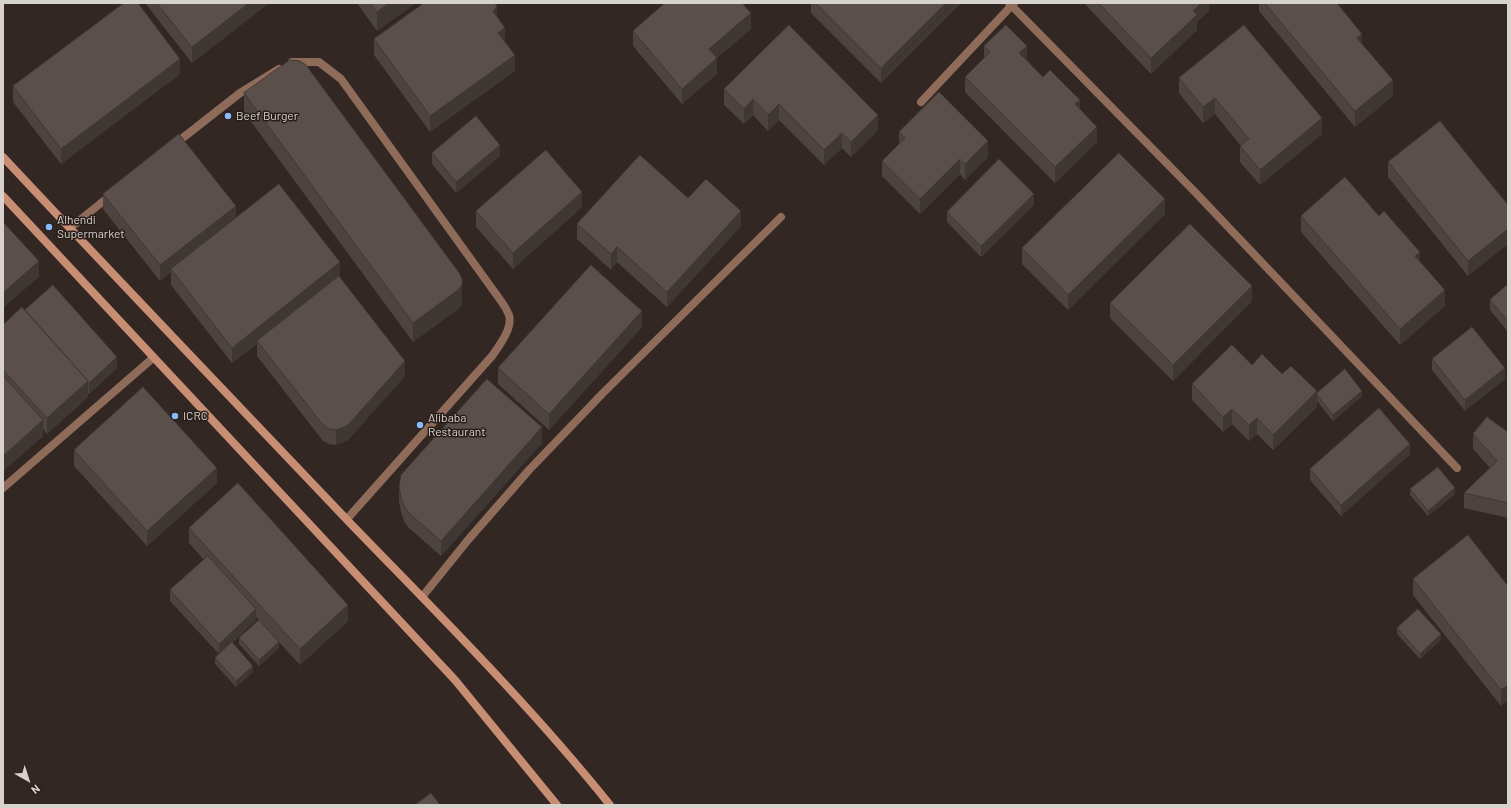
<!DOCTYPE html>
<html>
<head>
<meta charset="utf-8">
<style>
	body { margin:0 }
	#map { position:relative; width:1511px; height:808px; overflow:hidden; background:#322723; font-family:Barlow,sans-serif }
	canvas { display:block }
	.frame { position:absolute; inset:0; border:4px solid #d8d2ce; pointer-events:none }
	.north { position:absolute; left:8px; top:760px; width:40px; height:40px; -webkit-text-stroke:3px #281e19; paint-order:stroke; rotate:141deg; font-size:11px; font-weight:700; line-height:16px; text-align:center; color:#d8d2ce }
	.north::after { content:''; display:block; margin:auto; width:14px; height:18px; background:#d8d2ce; clip-path:polygon(50% 0,100% 100%,50% 72%,0 100%) }
</style>
</head>
<body>
<div id="map">
<canvas width="1511" height="808"></canvas>
<div class="frame"></div>
<div class="north">N</div>
</div>
<script>
const g = document.querySelector('canvas').getContext('2d');
g.lineJoin = 'round';
function strokePath(path, color, width, dash) { g.strokeStyle = color; g.lineWidth = width; g.lineCap = dash ? 'butt' : 'round'; g.setLineDash(dash || []); g.stroke(path); }
function paint(path, color) { g.fillStyle = color; g.fill(path, 'evenodd'); }
function drawText(font, color, halo, rows, align = 'center') {
  g.font = font + ' Barlow,sans-serif'; g.lineWidth = 3; g.setLineDash([]); g.textBaseline = 'middle'; g.strokeStyle = halo; g.fillStyle = color; for (const [text, x, y, turn = 0] of rows) {
    g.save(); g.translate(x, y); g.rotate((+turn || 0) * Math.PI / 180); g.textAlign = isNaN(turn) ? turn : align; if (halo) g.strokeText(text, 0, 0); g.fillText(text, 0, 0); g.restore();
  }
}
strokePath(new Path2D(`
	M1009,3l185,188 263,277
	M292,62h27l22,17 160,222c3,4 6,9 8,14 4,13 -10,31 -17,41l-145,163
	M921,102l93,-99
	M175,144l65,-51 39,-24
	M70,228l41,-33
	M3,488l150,-130
	M422,597l46,-57 61,-70 74,-77 178,-176`), '#8f6b5a', 8);
strokePath(new Path2D(`
	M3,157c115,123 231,244 347,366 89,92 180,182 260,282
	M3,196l452,484 102,125`), '#c88e73', 8);
paint(new Path2D(`
	M145,3h124l-77,60z
	M357,3h59l-39,28z
	M811,3h150l-80,80 -70,-70z
	M1084,3h125v8l-12,11v8l-46,44z
	M1259,3h78l25,41 31,52 -38,31 -96,-116z
	M497,17l18,54 -85,61 -56,-77v-16z
	M751,29l-34,29v16l-35,30 -49,-58v-15z
	M984,46l43,14 16,17 37,32 17,33 -42,41 -90,-91v-15l19,-19z
	M180,74l-119,90 -48,-62v-16z
	M1179,78l143,56 -62,51 -20,-23v-16h1l-26,-32 -12,9 -24,-30z
	M724,89l154,41 -27,27 -9,-9 -18,17 -45,-45 -11,11 -15,-16 -9,9 -20,-19z
	M244,93l218,205v6l-4,5 -45,33 -169,-230z
	M899,132l89,25 -23,23 -5,-6 -40,40 -38,-38v-15l17,-17z
	M432,153l68,3 -44,37 -24,-29z
	M1388,162l120,43 -40,71 -80,-99z
	M103,194l133,24 104,60 65,98 -57,64 -12,5 -7,-1 -6,-3 -66,-85v-12l-25,19 -61,-78v-13l-11,9 -57,-72z
	M688,198l53,28 -74,81 -50,-45 -6,8 -34,-31v-15z
	M1034,205l-53,52 -34,-35v-10z
	M582,207l-69,62 -37,-42v-16z
	M1165,214l-97,96 -46,-46v-16z
	M1301,216h78l41,47 25,43 -45,39 -99,-113z
	M1508,284v48l-18,-22v-10z
	M1252,301l-79,80 -63,-63v-15z
	M25,310l92,58 -28,26 -1,-1v4l-41,37 -4,-5v7l-40,35v-146z
	M642,327l-93,103 -51,-46v-16z
	M1432,359l73,20 -40,32 -33,-41z
	M1252,365l30,9 35,19 45,3 -29,25 -16,-20v6l-44,43 -16,-16 -8,7 -17,-17 -9,8 -31,-32v-16z
	M1508,432v86l-44,-10v-15l26,-25 -17,-19v-15z
	M542,443l-101,113 -32,-28 -5,-7 -3,-9 -2,-11v-15z
	M74,450l143,33 -70,63 -73,-80z
	M1410,454l-69,62 -31,-36v-11z
	M1410,489l45,5 -27,22 -18,-21z
	M189,528l159,93 -48,44 -44,-48v3l-24,23 21,29 -17,15 -21,-23v-6l4,-4 -49,-53v-11l34,-30 -15,-17z
	M1413,579l95,7 -7,120 -88,-111z
	M1397,628l44,12 -21,19 -23,-25z
	M239,638l40,10 -20,18 -20,-22z`), '#4d4440');
paint(new Path2D(`
	M249,3h20l-77,60v-16z
	M389,3h27l-39,28v-19z
	M946,3h15l-80,80v-15z
	M1201,3h8v8l-12,11v8l-46,44v-16l42,-47z
	M497,7v15l-4,-11z
	M751,13v16l-42,36v-16z
	M505,28v15l-7,-10z
	M1362,34v16l-5,-12z
	M1027,46v15l-8,-8z
	M515,55v16l-85,61v-16z
	M717,58v16l-35,30v-15z
	M180,59v15l-119,90v-15z
	M1393,80v16l-38,31v-16z
	M1215,98v16l-12,9v-16z
	M753,99v16l-9,9v-15z
	M1080,100v15l-5,-11z
	M779,104v16l-11,11v-16z
	M878,115v15l-27,27v-15z
	M1322,118v16l-62,51v-15z
	M1097,127v15l-42,41v-16z
	M842,133v15l-18,17v-15z
	M988,141v16l-23,23v-16z
	M500,145v11l-44,37v-11z
	M960,159v15l-40,40v-15z
	M582,192v15l-69,62v-16z
	M1034,194v11l-53,52v-11z
	M1165,199v15l-97,96v-15z
	M236,206v15l-65,48v3l-11,9v-16z
	M741,211v15l-74,81v-15z
	M1508,229v15l-40,32v-15z
	M617,247v15l-6,8v-16z
	M1420,252v15l-5,-11z
	M39,261v16l-36,31v-15z
	M340,262v16l-83,63v3l-25,19v-15z
	M462,279v25l-4,5 -45,33v-19z
	M1252,286v15l-79,80v-16z
	M1445,290v16l-45,39v-16z
	M642,311v16l-93,103v-16z
	M117,357v11l-28,26v-11z
	M405,361v15l-57,64 -12,5v-15z
	M1505,368v11l-40,32v-11z
	M88,381v16l-41,37v-16z
	M1317,391v16l-44,43v-15z
	M1362,391v5l-29,25v-6z
	M1232,409v15l-9,8v-15z
	M1257,418v16l-8,7v-16z
	M43,420v16l-40,35v-15z
	M542,427v16l-101,113v-15z
	M1410,444v10l-69,62v-11z
	M217,468v15l-70,63v-15z
	M1455,488v6l-27,22v-5z
	M348,605v16l-48,44v-16z
	M256,609v11l-37,34v-10z
	M1441,634v6l-21,19v-5z
	M279,642v6l-20,18v-6z
	M253,666v6l-17,15v-6z
	M1508,685v15l-7,6v-16z`), '#3f3734');
const building = new Path2D(`
	M124,3h14l42,56 -119,90 -48,-63z
	M157,3h92l-57,44z
	M370,3h19l-12,9z
	M424,3h71l2,4 -4,4 12,17 -7,5 17,22 -85,61 -56,-77z
	M665,3h77l9,10 -42,36 8,9 -35,31 -49,-58z
	M816,3h130l-65,65z
	M1099,3h102l-8,8 4,4 -46,43z
	M1265,3h72l25,31 -5,4 36,42 -38,31z
	M789,25l89,90 -27,27 -9,-9 -18,17 -45,-46 -11,11 -15,-16 -9,10 -20,-20z
	M1006,25l21,21 -8,7 24,24 7,-7 30,30 -5,4 22,23 -42,40 -90,-90 25,-25 -6,-6z
	M1244,25l78,93 -62,52 -20,-24 9,-7 -34,-41 -12,9 -24,-29z
	M290,60l10,1 6,4 154,209 2,5v6l-4,5 -45,33 -169,-230z
	M939,92l49,49 -23,23 -5,-5 -40,40 -38,-38 23,-23 -6,-6z
	M476,116l24,29 -44,37 -24,-29z
	M1440,121l68,84v24l-40,32 -80,-99z
	M179,134l57,72 -76,59 -57,-71z
	M546,150l36,42 -69,61 -37,-42z
	M1119,153l46,46 -97,96 -46,-47z
	M640,155l48,43 18,-19 35,32 -74,81 -50,-45 -6,7 -34,-30z
	M999,159l35,35 -53,52 -34,-34z
	M1345,177l34,39 5,-5 36,41 -5,4 30,34 -45,39 -99,-113z
	M279,184l61,78 -108,86 -61,-79z
	M3,222l36,39 -36,32z
	M1190,224l62,62 -79,79 -63,-62z
	M591,265l51,46 -93,103 -51,-46z
	M339,276l66,85 -57,64 -12,5 -7,-1 -6,-4 -66,-84z
	M1508,284v37l-18,-21z
	M53,285l64,72 -28,26 -1,-1v-1l-63,-71z
	M22,307l66,74 -41,37 -44,-48v-45z
	M1472,327l33,41 -40,32 -33,-41z
	M1232,345l20,20 10,-11 20,20 9,-8 26,25 -44,44 -16,-17 -8,7 -17,-16 -9,8 -31,-33z
	M1345,369l17,22 -29,24 -16,-20v-2z
	M3,376l40,44 -40,36z
	M487,379l55,48 -101,114 -32,-28 -5,-7 -3,-9 -2,-11 2,-11z
	M143,387l74,81 -70,63 -73,-81z
	M1379,408l31,36 -69,61 -31,-36z
	M1487,417l21,15v71l-44,-10 33,-32 -24,-27z
	M1438,467l17,21 -27,23 -18,-22z
	M238,483l110,122 -48,44 -111,-121z
	M1468,535l40,51v99l-7,5 -88,-111z
	M208,556l48,53 -37,35 -49,-54z
	M1418,609l23,25 -21,20 -23,-26z
	M259,620l20,22 -20,18 -20,-22z
	M232,642l21,24 -17,15 -21,-23z
	M431,793l9,12h-25z`);
paint(building, '#5a4f4a');
strokePath(building, '#3f3734', 1);
for (const [x, y, r, color] of [
	[228,116,4,"#89bafc"],
	[49,227,4,"#89bafc"],
	[175,416,4,"#89bafc"],
	[420,425,4,"#89bafc"]
]) { const dot = new Path2D(); dot.arc(x, y, r, 0, 2 * Math.PI); g.fillStyle = color; g.fill(dot); strokePath(dot, '#281e19', 1.5); }
drawText('12px', '#d8d2ce', '#281e19', [
	["Beef Burger",236,116],
	["Alhendi",57,220],
	["Supermarket",57,234],
	["ICRC",183,416],
	["Alibaba",428,418],
	["Restaurant",428,432]
], 'left');
</script>
</body>
</html>
